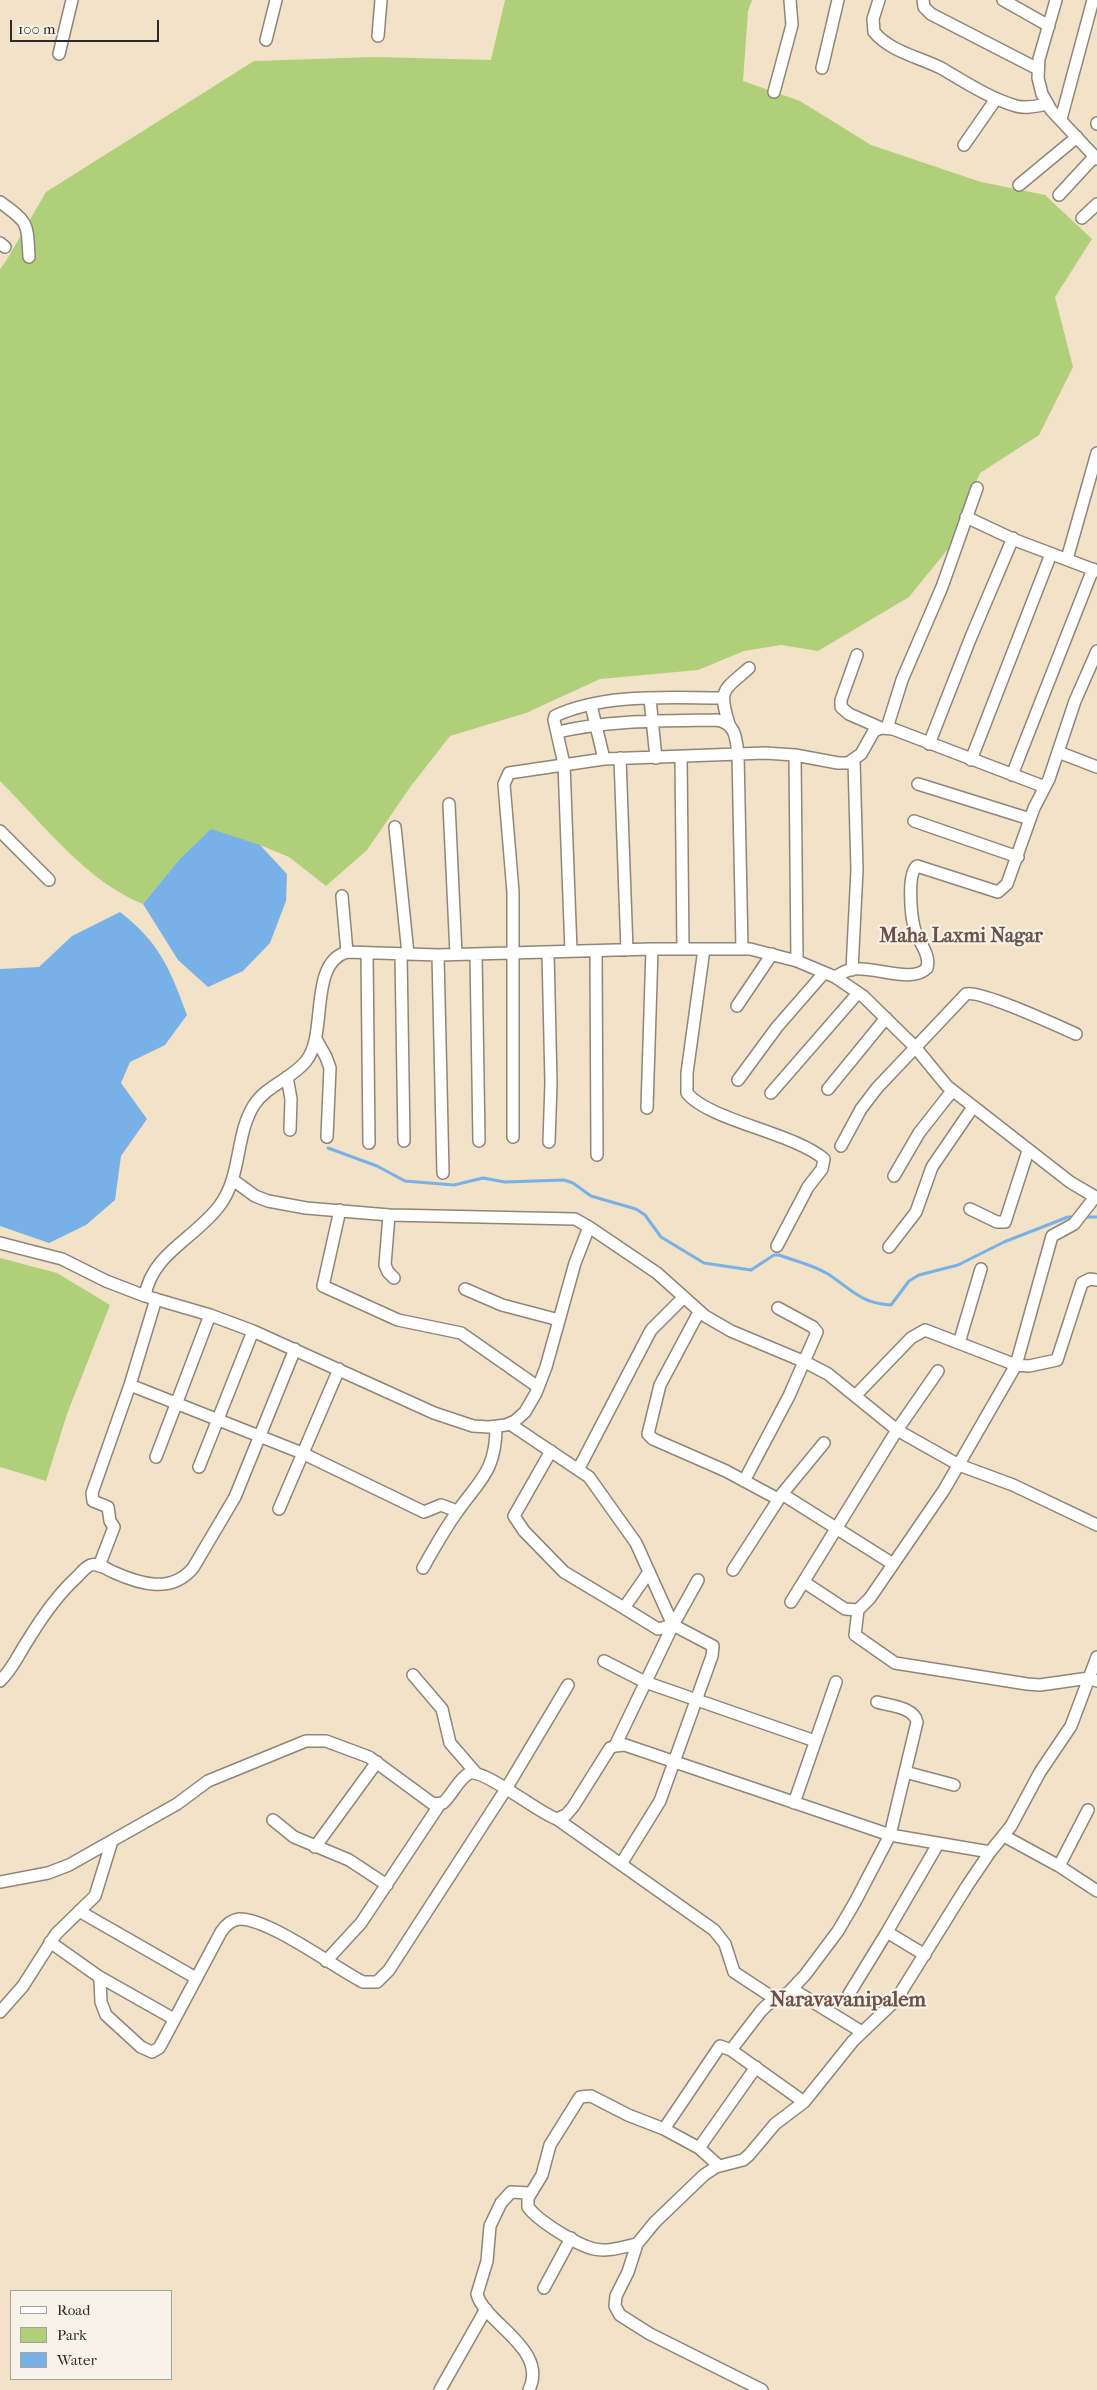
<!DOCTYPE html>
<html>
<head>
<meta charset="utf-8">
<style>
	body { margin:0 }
	#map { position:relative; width:1097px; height:2390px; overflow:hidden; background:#f2e2c7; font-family:"IM FELL French Canon",serif }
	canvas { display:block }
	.legend { position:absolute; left:10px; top:2290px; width:162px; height:90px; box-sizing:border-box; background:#f7f3e8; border:1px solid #a5a39c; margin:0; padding:6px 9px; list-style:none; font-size:15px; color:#2b2b2b }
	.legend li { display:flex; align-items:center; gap:10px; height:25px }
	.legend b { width:25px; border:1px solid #a5a39c }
	.scale { position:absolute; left:10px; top:20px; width:149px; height:22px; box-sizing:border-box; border:2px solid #2b2b2b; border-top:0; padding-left:6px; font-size:15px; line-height:18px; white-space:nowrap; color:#2b2b2b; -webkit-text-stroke:4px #f7f3e8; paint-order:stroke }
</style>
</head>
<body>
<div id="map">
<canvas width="1097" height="2390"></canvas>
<ul class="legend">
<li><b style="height:6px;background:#fff"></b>Road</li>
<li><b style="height:14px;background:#afd078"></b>Park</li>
<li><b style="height:14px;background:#78b1e8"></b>Water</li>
</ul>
<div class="scale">100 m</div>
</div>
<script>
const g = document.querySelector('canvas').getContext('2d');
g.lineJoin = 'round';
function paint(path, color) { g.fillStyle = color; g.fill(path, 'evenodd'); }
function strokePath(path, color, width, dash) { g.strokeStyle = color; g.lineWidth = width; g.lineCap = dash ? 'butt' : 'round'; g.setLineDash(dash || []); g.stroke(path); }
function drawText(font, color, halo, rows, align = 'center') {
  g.font = font + ' "IM FELL French Canon",serif'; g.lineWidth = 4.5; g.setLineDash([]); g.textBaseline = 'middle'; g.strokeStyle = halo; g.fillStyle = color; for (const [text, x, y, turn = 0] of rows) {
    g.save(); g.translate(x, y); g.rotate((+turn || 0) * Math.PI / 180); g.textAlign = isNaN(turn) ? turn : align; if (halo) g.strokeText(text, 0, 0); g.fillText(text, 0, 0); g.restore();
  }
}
paint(new Path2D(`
	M505,0h247l-4,11 -5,70 57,20 71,44 110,37 64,13 47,44 -37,58 18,70 -34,68 -59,38 -32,76 -39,48 -91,54 -37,-6 -37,6 -46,19 -98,9 -74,34 -76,23 -39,50 -44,64 -41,36 -37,-29 -29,-12 -82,16 -35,43c-56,-22 -101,-81 -143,-123v-512l6,-8 40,-69 208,-131 121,-4 116,3z
	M0,1258l57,15 53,32 -43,109 -21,67 -46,-14z`), '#afd078');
paint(new Path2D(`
	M211,829l49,16 27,29 -1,27 -16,42 -27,28 -35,16 -30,-27 -35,-56 35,-43z
	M120,912c40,31 50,57 67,103l-22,30 -35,17 -9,21 26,36 -26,37 -6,44 -29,25 -37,18 -49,-17v-257l39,-2 33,-31z`), '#78b1e8');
strokePath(new Path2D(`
	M328,1148l49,18 28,15 49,4 29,-7 22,4 59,-2 9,3 18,13 45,13 9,6 16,22 43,26 47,7 23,-15h5c16,6 35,10 49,19 23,15 32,29 63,31l18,-24 10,-6 39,-10 46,-23 64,-25h7
	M1084,1217h13`), '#78b1e8', 3);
const minor = new Path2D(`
	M879,0l-6,19 1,13c17,20 45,25 67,36 24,14 48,30 75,38 10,3 21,0 31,-2
	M923,0l1,7 7,7 107,55
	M1003,0l46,26
	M1056,0l-17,59 -1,19 4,16 9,16 46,49
	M378,36l3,-36
	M266,40l10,-40
	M59,54l13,-54
	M822,68l16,-68
	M774,92l18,-67 -2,-25
	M1061,119l32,-119
	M1097,124v-1
	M964,145l32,-46
	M1019,185l58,-48
	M1059,195l36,-39
	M0,202c29,21 27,20 29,55
	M1082,218l15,-14
	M0,243l5,4
	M966,517l49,23 82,31
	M1067,559l30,-106
	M857,655l-16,45v7l8,7 32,14
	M650,699l6,59
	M591,705l13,54
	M729,724c-11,-35 -6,-33 20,-56
	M887,728l15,-48 40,-93 35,-99
	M558,732c51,-12 106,-11 159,-12 19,3 19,19 21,34l4,195
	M929,744l42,-107 42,-99
	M1058,752l39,15
	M795,755l2,206
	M681,757l2,192
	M620,758l7,192
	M971,760l80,-206
	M1012,775l81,-206
	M918,784l112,35
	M449,804l7,150
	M914,821l104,36
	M395,827l13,127
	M0,831l49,49
	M342,896l5,56
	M704,949l-17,124v20c21,27 107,40 137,66l-2,10 -14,18 -31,59
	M571,951l-7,-187 -10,-44 1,-4c50,-23 113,-18 167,-18
	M596,951l1,204
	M548,952l3,131 -2,59
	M367,953l2,190
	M401,954l3,187
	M476,954l3,187
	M438,955l5,218
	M852,970l5,-100 -3,-110
	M835,977c5,-3 12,-7 18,-8 21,-3 60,15 74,-1 4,-15 -10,-27 -13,-41 -3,-13 -7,-53 3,-61l81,26 9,-8 27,-76 15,-29 26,-78 22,-50
	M737,1006l35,-52
	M316,1039l10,18 4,11 -3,69
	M287,1077l4,22 -1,31
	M738,1080l39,-53 47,-54
	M828,1089l58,-71
	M771,1093l87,-100
	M647,1108l5,-159
	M513,1137v-245l-9,-108 5,-11 95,-14 161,-6 30,2 43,8h10l13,-9 13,-23 7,-3 12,1 152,58
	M841,1146l20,-37 16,-21 89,-94c14,-4 92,32 110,40
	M894,1176l25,-43 33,-42
	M233,1180l22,16 13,5 38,7 83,7 186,4 14,8 68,46 48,43 26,15 74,31 23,12 69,56 -106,172
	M970,1209l27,13h8l23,-71
	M340,1210l-17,76 75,34 63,13 77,54
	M389,1215l-4,50 3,7 6,6
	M0,1243l62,16 44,22 39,15 65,19 43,16 181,82 39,13 16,1 17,-2 9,-4 10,-9 11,-19 10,-26 29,-104 14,-36
	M889,1247l27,-35 16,-45 41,-60
	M465,1289l37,16 57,15
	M145,1296c7,-43 51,-58 75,-91 22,-30 15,-70 34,-100 13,-20 38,-26 52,-44 22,-26 2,-98 41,-109l91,3 214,-6h98l47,12 38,16 28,19 52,51 32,39 123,96 27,16
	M699,1312l-39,73 -12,49 5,5 73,32 52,28
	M959,1343l22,-74
	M938,1371l-41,59 62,35 54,20 84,40
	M130,1385l172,68 122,59 17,-7 16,6
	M856,1395l55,-57 14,-8 91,35 13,1 28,-6 25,-77 8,-4 7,1
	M510,1424l79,53 47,66 37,82 40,21 -1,10 -52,145 -39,63
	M551,1451l-37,65 10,15 40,41 60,36
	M156,1457l54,-142
	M199,1467l54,-136
	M579,1468l72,-138 33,-33
	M744,1481l45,-85 28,-64 -4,-5 -35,-19
	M782,1494l111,70
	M279,1509l60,-140
	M99,1566l15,-39 -4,-6 -2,-14 -15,-6 -1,-8 38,-108 26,-86
	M423,1568c10,-18 20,-36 32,-53 23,-34 41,-42 41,-88
	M733,1570l49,-76 42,-51
	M649,1572l-25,36 34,21 15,-4
	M804,1582l41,27 13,1 12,-12 74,-108 72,-125 36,-129 22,-12 21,-27
	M858,1610l-3,25 40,28 132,21 13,1 49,-7 8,3
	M604,1661l41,21 170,59
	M413,1675l29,34 8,34 26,30
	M0,1681c13,-12 18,-26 28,-41 14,-23 29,-45 49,-63 4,-4 8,-10 14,-12 7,-2 16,4 22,7 27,12 58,22 80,-4l42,-71 60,-148
	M615,1746l58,-121 25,-45
	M905,1772l49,13
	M794,1803l42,-121
	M557,1819l157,111 11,14 9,28 41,27
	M273,1820l21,17 55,23 38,25
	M1004,1836l55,30 38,25
	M315,1847l62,-85
	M1059,1866l29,-56
	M0,1882l48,-9 21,-8 108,-61 31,-23 98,-40h20l43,16 64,47 10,-1c9,-8 15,-23 25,-29 14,-8 71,40 89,45l9,-4 7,-8 37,-59 5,-2 10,-1 265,90 100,17
	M79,1911l117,67
	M887,1932l51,-88
	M50,1942l48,34 2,4 1,22 5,13 35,32 11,5 7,-4 5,-9 57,-107c4,-6 10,-12 18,-13 29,-1 95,48 124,63h14l12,-12 117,-181 62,-104
	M326,1961l35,-38 79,-119
	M98,1976l76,43
	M792,1989l70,43
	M849,1994l38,-62 38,23
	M0,2012l23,-26 33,-52 39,-38 17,-55
	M731,2050l30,-39 6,-6 22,-13 16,-17 33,-44 17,-29 35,-67 27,-113c-3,-15 -27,-16 -40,-20
	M664,2129l56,-83 11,4 73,52
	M699,2148l57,-81
	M637,2244c-14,3 -29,8 -43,5 -17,-4 -56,-28 -66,-42v-9l14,-23 8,-30 30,-48 11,-1 37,19 36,14 35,19 20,18
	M544,2288l27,-50
	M440,2390l46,-81
	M529,2390c20,-41 -45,-67 -52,-96l10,-33 3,-35 11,-23 10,-11 18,1
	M762,2390l-112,-56 -30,-19 -5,-9 1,-10 12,-24 9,-28 18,-22 49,-47 12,-8 27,-7 6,-5 26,-31 29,-22 49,-61 43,-41 71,-114 23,-34 21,-26 29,-54 31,-46 26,-69`);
strokePath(minor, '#8e8679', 14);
strokePath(minor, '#fff', 11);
drawText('bold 20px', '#6c5049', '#f7f3e8', [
	["Maha Laxmi Nagar",961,937]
]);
drawText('bold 21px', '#6c5049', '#f7f3e8', [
	["Naravavanipalem",848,2001]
]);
</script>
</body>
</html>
